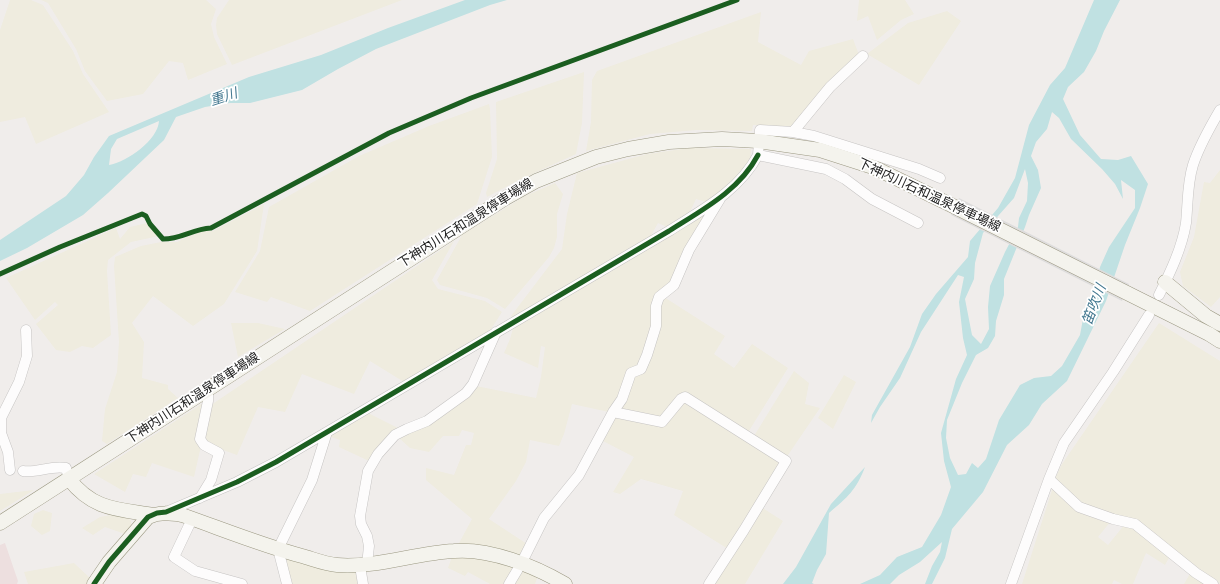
<!DOCTYPE html>
<html>
<head>
<meta charset="utf-8">
<style>
	body { margin:0 }
	canvas { display:block; background:#f0edeb }
</style>
</head>
<body>
<canvas width="1220" height="584"></canvas>
<script>
const g = document.querySelector('canvas').getContext('2d');
g.lineJoin = 'round';
function paint(path, color) { g.fillStyle = color; g.fill(path, 'evenodd'); }
function strokePath(path, color, width, dash) { g.strokeStyle = color; g.lineWidth = width; g.lineCap = dash ? 'butt' : 'round'; g.setLineDash(dash || []); g.stroke(path); }
function drawText(font, color, halo, rows, align = 'center') {
  g.font = font + ' "Nunito Sans","Noto Sans JP",sans-serif'; g.lineWidth = 3.5; g.setLineDash([]); g.textBaseline = 'middle'; g.strokeStyle = halo; g.fillStyle = color; for (const [text, x, y, turn = 0] of rows) {
    g.save(); g.translate(x, y); g.rotate((+turn || 0) * Math.PI / 180); g.textAlign = isNaN(turn) ? turn : align; if (halo) g.strokeText(text, 0, 0); g.fillText(text, 0, 0); g.restore();
  }
}
paint(new Path2D(`
	M5,543l13,38 -1,3h-17v-39z`), '#eddfdf');
paint(new Path2D(`
	M10,0h21l12,5 30,46 10,23 26,38 -73,32 -11,-27 -25,5v-92z
	M41,0h165l10,9 -5,15 3,13 13,27 -39,16 -5,-17 -14,-2 -26,33 -36,7 -22,-30 -9,-22 -28,-46z
	M229,0h173l-170,65 -15,-31 -1,-9 1,-7z
	M859,0h46l9,14 -13,6 -24,20 -9,-24 -11,5z
	M947,11l14,10 -42,64 -52,-31 41,-31z
	M761,12l-3,30 43,23 8,-14 44,-12 6,16 -68,72 -38,-2 -1,6 -55,-1 -47,4 -64,17 5,-29 1,-42 5,-9z
	M584,72l-2,51 -6,31 -59,27 -30,16 -1,-4 11,-34 -1,-57z
	M489,104l1,5 2,48 -15,47 -167,107 -39,-14 -4,5 -32,-10 25,-41 9,-44 90,-51 70,-30z
	M689,148l62,1 -1,15 -41,39 -13,-4 -8,17 -21,11 -9,-4 -10,18 -134,78 -3,-3 51,-67 5,-35 10,-41 70,-19z
	M1220,170v127l-9,10 -28,-21 -3,-14 14,-35 10,-55 6,1z
	M555,183l8,11 -6,20v23l-3,11 -5,9 -44,52 -18,-11 -47,-13 -3,-5 25,-45 63,-39z
	M264,204l-7,47 -33,53 -31,22 -40,-30 -21,27 12,19 -2,36 26,7v4l10,9 -71,46 -5,-3 3,-32 12,-37 2,-30 -5,-76 1,-9 26,-11 20,-4h16l24,-11h12z
	M710,208l-38,75 -15,12 -4,32 -14,39 -16,22 -14,24 -37,-8 -8,30 -5,12 -29,-6 -4,22 -10,19 -27,38 38,25 -7,15 -62,-14 14,-26 -46,-39v-12l28,7 12,-30h5l3,-12 -12,-3 -3,6h-16l-14,16 -19,-4 -12,-11 78,-51 60,12 5,-21 4,-30 -4,-1 -3,22 -34,-15 6,-14 4,-14z
	M147,223l12,13 -28,6 -23,18 -1,11 4,64 -18,13 -11,-2 -12,6 -14,-2 -20,-26 22,-19 -3,-3 -20,18 -29,-42 110,-50 4,11 10,-12z
	M454,241l-22,39 6,9 47,12 17,11 -14,22 -84,48 -34,-21 -16,33 -52,-20 -17,38 -27,-5 -21,48 -31,-11 -5,-5 10,-34z
	M664,297l61,39 -11,18 20,14 18,-24 36,24 -41,66 -62,-39 -25,25 -41,-9 15,-36 10,-5 15,-63z
	M231,323h27l27,6 -47,28z
	M1159,323l61,38v223l-18,-11 -65,-51 -55,-17 -28,-24 8,-17z
	M794,371l15,12 -4,21 15,4 -34,50 -32,-22z
	M844,375l12,7 -23,47 -15,-11z
	M683,401l99,60 -54,88 -54,-34 9,-24 -42,-12 -21,15 -7,-2 21,-35 -33,-17 14,-25 50,10z
	M203,403l-2,43 -7,31 -42,-14 -6,14 -13,-3 -8,18 -31,-18z
	M366,412l32,16 -10,7 -19,26 -30,-14 1,-7 -12,-4z
	M1053,487l58,34 -13,16 10,8 17,-21 9,3 36,29 -5,9 -19,-12 -13,31h-11l-8,-4 -2,4h-90z
	M34,490l-34,21v-17z
	M761,507l22,14 -38,63h-32z
	M43,510l9,3 -2,18 -8,4 -11,-9 3,-12z
	M111,515l16,2 4,4v10l-6,3 -20,-7 -12,8 -11,-7 18,-11z
	M453,554l31,1 31,11 -11,18h-14l-22,-12 -3,4 -17,-8z
	M287,559l71,10 2,15h-70l-4,-19z
	M74,563l17,16 -4,5h-59l-4,-12z
	M522,569l16,6 -3,9h-23z
	M1191,572l18,12h-25z`), '#efecdf');
paint(new Path2D(`
	M465,0h42l-17,5 -114,44 -38,20 -36,21 -52,13h-20l-25,4 -29,10 -12,23 -56,53 -25,22 -56,33 -27,13v-21l66,-44 18,-21 10,-18 15,-21 140,-59 72,-22 67,-27zM159,121c-1,19 -32,41 -50,44l2,-16 6,-10z
	M1094,0h26l-16,31 -8,20 -12,21 -16,15 -5,12 17,36 21,24 17,1 13,-4 17,28 -8,24 -15,37 -19,56 -39,80 -25,23 -13,21 -22,20 -24,47 -31,37 -7,29 -13,26h-7l7,-18 8,-14 2,-10 -22,20 -21,13 -9,9h-30l20,-9 17,-18 25,-10 19,-32 10,-28 -7,-26 -3,-28 15,-54 11,-24 -4,-17 -4,-36 5,-25 -6,-2 -37,57 -21,46 -20,29 -9,16 1,-8 38,-68 12,-33 14,-20 32,-37 2,-16 28,-33 17,-30 14,-53 21,-40 15,-17zM1052,112l7,6 12,21 31,30 13,15 8,15 -2,-19 14,10v18l-26,39 -9,20 -8,35 -9,17 -3,16 -18,31 -11,10 -17,2 -14,7 -21,35 -13,39 -8,9 -6,-5 -6,11 -8,1 -8,-17 -4,-20 1,-18 15,-37 14,-28 12,-7 7,-12 1,-15 8,-26v-16l21,-52 4,-12 12,-27 -3,-18 -7,-14 5,-14 11,-13zM1025,169l3,14 -1,18 -8,17 -1,9 -13,25 -15,34 -2,21 1,22 -8,15 -9,-9 -7,-36 9,-20 1,-16 8,-30 31,-35z
	M865,467c-9,23 -17,30 -36,46l-3,41 -9,16 -5,13 2,1h-31l13,-17 35,-63z`), '#c0e1e2');
paint(new Path2D(`
	M959,198l170,86 -7,17 -171,-86z`), '#dedddd');
const street = new Path2D(`
	M793,132l37,-45 33,-31
	M918,223l-46,-24 -27,-20 -19,-10 -68,-14 2,-25 33,2 21,4 105,33 21,9
	M1159,295c11,-22 23,-47 27,-72 2,-19 1,-39 7,-58 6,-19 17,-38 27,-55
	M613,412l49,10 19,-23 4,-2 101,64 -42,69 -35,54
	M10,470l-2,-18 -7,-19v-15l18,-36 8,-26 -1,-26
	M23,471c15,2 28,-6 43,-3l3,11
	M1049,479l30,28 34,12 22,5 61,49 17,11
	M200,498l11,-18 8,-27 -15,-8 -4,-6 8,-38v-12
	M166,512l71,-30 39,-20 393,-231c33,-21 70,-40 89,-76
	M192,519l-18,38 21,14 47,13
	M367,565l2,-19 -2,-10 -6,-12 -1,-8 8,-45 10,-17 17,-19 12,-6 20,-8 39,-28 7,-9 23,-52
	M360,566l3,18
	M287,584l-9,-35 34,-69 15,-48
	M509,584l12,-20 23,-46 35,-43 34,-63 9,-13 9,-26 10,-4 6,-14 9,-29v-20l3,-9 15,-12 15,-35 31,-51
	M1011,584l38,-105 15,-36 49,-71 36,-57`);
const secondary = new Path2D(`
	M1165,282l41,34 14,8
	M69,479c24,31 48,30 84,36
	M0,523l504,-324 32,-18 60,-24 32,-8 41,-7 53,-3 36,2 62,9 53,17 78,38 258,129 11,7
	M94,584l15,-22 39,-45c12,-5 21,-4 34,-2 40,14 79,30 120,41 11,3 23,8 35,9 39,3 78,-12 117,-14 36,-3 80,15 111,33`);
strokePath(street, '#c6c4c3', 11);
strokePath(secondary, '#9b9882', 15);
strokePath(street, '#fdfcfc', 10);
strokePath(secondary, '#f4f3ed', 14);
strokePath(new Path2D(`
	M0,274l60,-27 82,-33 4,2 4,8 13,15c19,0 29,-10 48,-11l178,-95 82,-35 266,-98
	M94,584l15,-22 39,-45 9,-4 9,-1 71,-30 39,-20 393,-231c33,-21 70,-40 89,-76`), '#1b5e20', 5);
drawText('13px', '#222', '#fff', [
	["下神内川石和温泉停車場線",929,196,25],
	["下神内川石和温泉停車場線",466,224,-32],
	["下神内川石和温泉停車場線",193,399,-33]
]);
drawText('italic 14px', '#437890', '#fff', [
	["重川",224,98,-18],
	["笛吹川",1095,305,-69]
]);
</script>
</body>
</html>
